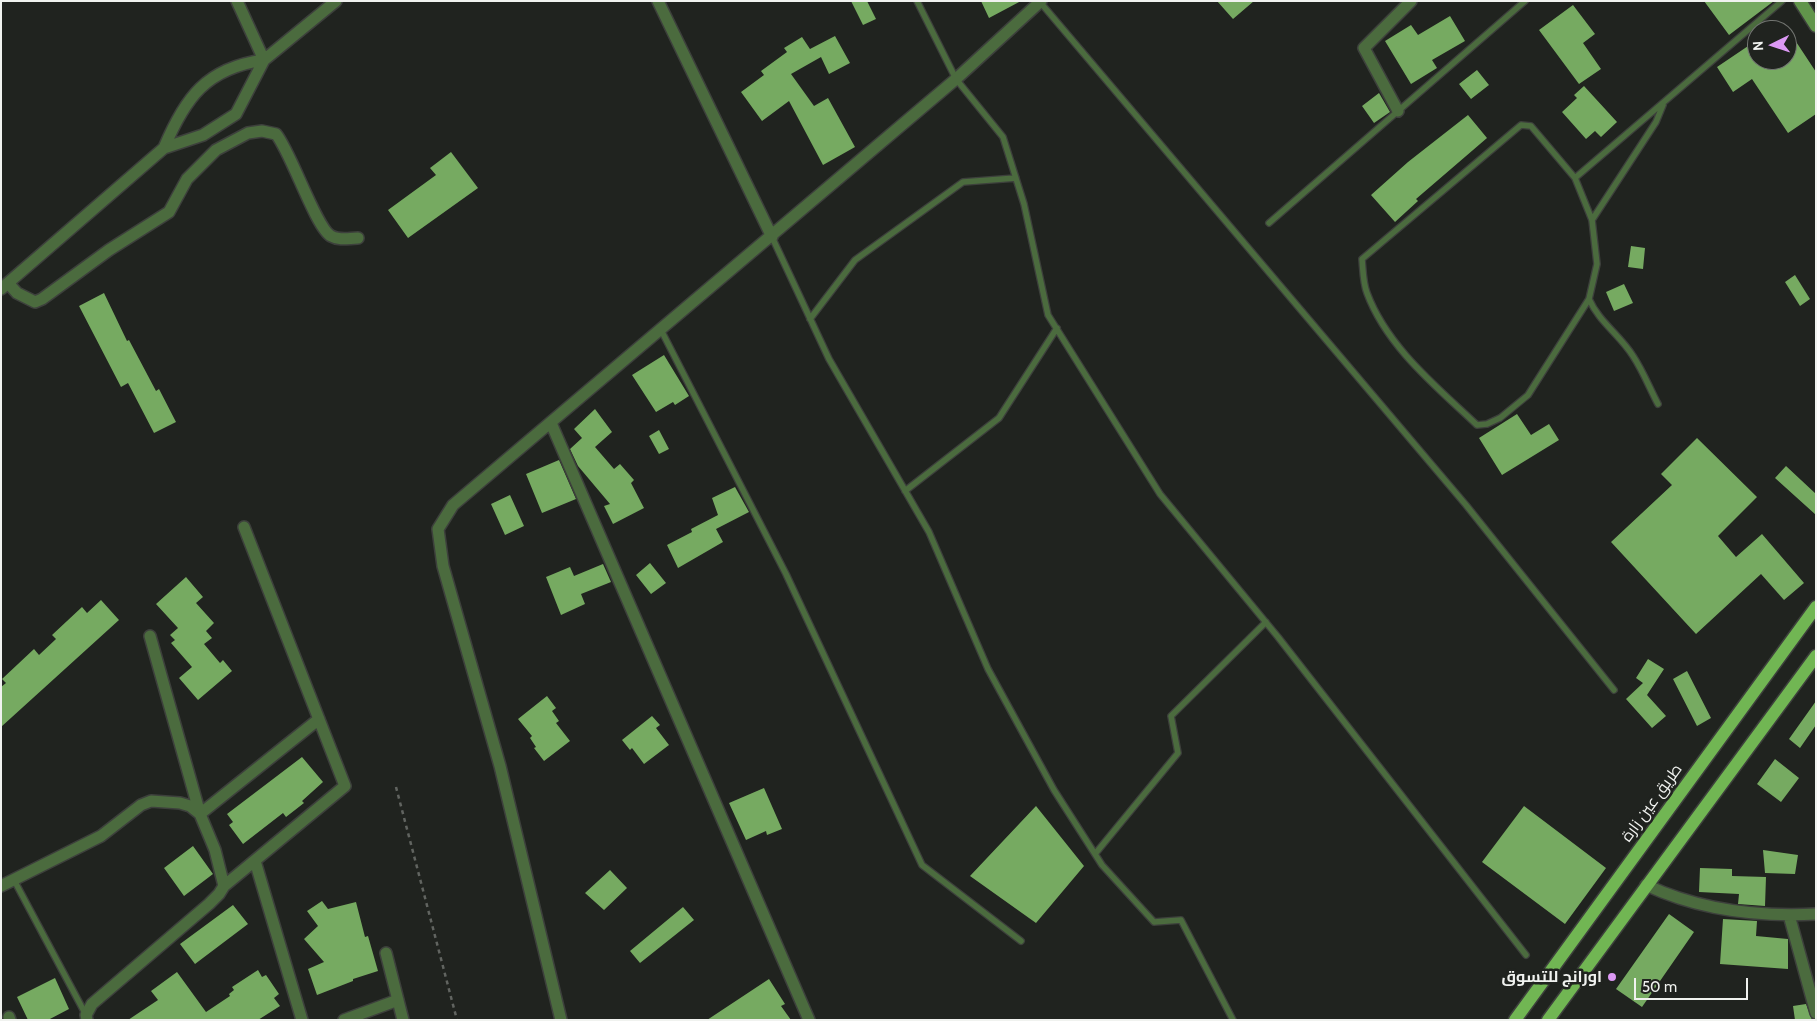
<!DOCTYPE html>
<html>
<head>
<meta charset="utf-8">
<style>
	body { margin:0 }
	#map { position:relative; width:1817px; height:1021px; overflow:hidden; background:#20231f; font-family:Cabin,sans-serif }
	canvas { display:block }
	.frame { position:absolute; inset:0; border:2px solid #f0f2ef; pointer-events:none }
	.north { position:absolute; left:1747px; top:20px; width:50px; height:50px; box-sizing:border-box; background:#20231f; border:1px solid #737672; border-radius:50%; rotate:266deg; font-size:14px; font-weight:700; line-height:20px; text-align:center; color:#f0f2ef }
	.north::after { content:''; display:block; margin:auto; width:18px; height:22px; background:#dc99f4; clip-path:polygon(50% 0,100% 100%,50% 72%,0 100%) }
	.scale { position:absolute; left:1634px; top:978px; width:114px; height:22px; box-sizing:border-box; border:2px solid #f0f2ef; border-top:0; padding-left:6px; font-size:15px; line-height:18px; white-space:nowrap; color:#f0f2ef; -webkit-text-stroke:4px #20231f; paint-order:stroke }
</style>
</head>
<body>
<div id="map">
<canvas width="1817" height="1021"></canvas>
<div class="frame"></div>
<div class="north">N</div>
<div class="scale">50 m</div>
</div>
<script>
const g = document.querySelector('canvas').getContext('2d');
g.lineJoin = 'round';
function paint(path, color) { g.fillStyle = color; g.fill(path, 'evenodd'); }
function strokePath(path, color, width, dash) { g.strokeStyle = color; g.lineWidth = width; g.lineCap = dash ? 'butt' : 'round'; g.setLineDash(dash || []); g.stroke(path); }
function drawText(font, color, halo, rows, align = 'center') {
  g.font = font + ' Cabin,Cairo,sans-serif'; g.lineWidth = 5; g.setLineDash([]); g.textBaseline = 'middle'; g.strokeStyle = halo; g.fillStyle = color; for (const [text, x, y, turn = 0] of rows) {
    g.save(); g.translate(x, y); g.rotate((+turn || 0) * Math.PI / 180); g.textAlign = isNaN(turn) ? turn : align; if (halo) g.strokeText(text, 0, 0); g.fillText(text, 0, 0); g.restore();
  }
}
paint(new Path2D(`
	M851,1h16l9,18 -13,6z
	M981,1h40l-32,17z
	M1217,1h37l-21,18z
	M1704,1h70l-45,34z
	M1573,5l22,29 -12,9 18,26 -22,15 -40,-54z
	M1450,16l15,25 -33,19 5,8 -26,16 -26,-43 26,-16 7,10z
	M1787,28l29,44v42l-28,19 -36,-54 -19,13 -16,-25 40,-27v20h30z
	M835,36l15,27 -21,11 -8,-17 -30,17 23,32 14,-8 27,49 -32,18 -34,-64 -27,20 -21,-29 23,-17 -3,-4 26,-19 -3,-4 18,-11 8,12z
	M1477,70l12,15 -18,14 -12,-15z
	M1584,86l33,36 -16,15 -6,-6 -9,8 -24,-27 15,-14 -3,-3z
	M1379,93l11,19 -16,11 -12,-17z
	M1468,115l19,23 -71,61 2,2 -23,21 -24,-27 37,-33z
	M451,152l27,36 -70,50 -20,-28 48,-35 -6,-7z
	M1631,246l14,2 -2,21 -15,-2z
	M1795,275l15,24 -10,7 -15,-24z
	M1624,284l9,19 -19,8 -8,-19z
	M104,293l23,48 2,-1 27,51 3,-2 17,33 -22,11 -26,-50 -7,4 -42,-81z
	M664,355l25,41 -14,9 -2,-3 -17,10 -24,-37z
	M595,409l17,23 -17,15 19,22 6,-5 14,16 -3,3 13,25 -31,16 -9,-18 6,-2 -32,-38 -8,-17 12,-11 -8,-9z
	M1517,414l14,21 18,-11 10,16 -57,35 -23,-37z
	M659,430l10,19 -10,5 -10,-18z
	M1697,438l60,59 -39,39 18,21 26,-23 42,49 -20,17 -23,-26 -65,60 -85,-92 61,-57 -11,-11z
	M559,460l17,39 -34,14 -16,-39z
	M1786,466l30,28v21l-41,-37z
	M735,487l14,25 -33,17 7,13 -45,26 -11,-23 25,-13 -1,-3 27,-14 -6,-17z
	M510,495l14,31 -19,9 -14,-31z
	M650,563l16,20 -15,11 -15,-19z
	M603,564l8,18 -30,12 4,10 -24,11 -15,-38 24,-10 4,9z
	M186,577l17,20 -7,6 18,20 -8,8 6,7 -8,6 16,19 3,-3 9,11 -34,29 -19,-22 13,-11 -21,-24 4,-3 -5,-5 8,-7 -22,-24z
	M101,600l18,20 -118,107v-40l5,-4 -4,-4 32,-30 5,6 17,-16 -4,-4 30,-28 5,6z
	M1648,659l16,10 -17,26 19,21 -14,12 -26,-29 17,-16 -7,-5z
	M1687,671l24,47 -14,8 -24,-47z
	M547,696l9,12 -4,3 7,10 -3,2 14,18 -26,20 -10,-13 2,-1 -6,-9 2,-2 -14,-17z
	M1816,701v24l-16,23 -11,-9z
	M652,716l8,9 -4,3 13,17 -25,19 -12,-16 -2,2 -8,-10z
	M302,757l21,25 -21,19 2,2 -18,14 -3,-4 -40,31 -14,-19 4,-3 -6,-8z
	M1775,759l24,19 -18,24 -24,-18z
	M764,788l18,41 -15,6 -1,-4 -20,9 -17,-37z
	M1036,806l48,60 -48,57 -66,-47z
	M1524,806l82,62 -41,56 -83,-62z
	M193,846l20,28 -29,22 -20,-28z
	M1763,850l35,5 -3,19 -30,-1z
	M1700,868l32,1v7l34,1 -1,29 -27,-2 1,-10 -40,-2z
	M610,870l17,18 -23,22 -19,-17z
	M322,901l6,8 28,-7 9,35 3,-1 10,35 -25,8v2l-36,14 -9,-26 16,-7 -20,-23 14,-13 -11,-15z
	M233,905l15,19 -53,40 -15,-20z
	M683,907l11,13 -54,43 -10,-12z
	M1669,914l25,18 -52,75 -26,-18z
	M1723,919l34,2 -1,15 32,3v30l-68,-5z
	M258,970l4,7 4,-2 13,19 -5,4 6,8 -22,14h-130l30,-20 -7,-9 26,-19 29,40 24,-16 -1,-2 5,-4 -2,-3z
	M55,978l14,31 -21,11h-20l-11,-23z
	M769,979l16,25 -4,2 10,14h-84z
	M1806,1004l6,16h-17l-2,-14z`), '#76aa61');
const lane = new Path2D(`
	M917,1l39,78 47,58 21,67 24,111 112,179 118,143 248,318
	M1040,2l426,503 148,185
	M1575,178l17,42 5,44 -8,35 -61,96 -28,23 -13,6 -10,1c-40,-38 -90,-78 -110,-132 -4,-10 -4,-23 -5,-34l159,-134 10,1 44,52 207,-177
	M1592,220l64,-98 7,-17
	M1269,223l256,-222
	M772,237l57,122 100,173 59,137 66,121 48,75 52,57 27,-2 52,100
	M1589,299c10,23 31,36 44,57 10,15 17,33 25,48
	M810,319l45,-59 108,-78 53,-4
	M660,328l126,246 136,291 99,76
	M905,491l94,-73 58,-90
	M1095,854l83,-101 -7,-37 95,-94
	M14,880l72,135`);
const street = new Path2D(`
	M237,1l27,59
	M658,1l114,236
	M1398,111l-34,-63 47,-47
	M164,148c21,-50 42,-80 100,-88
	M8,283l9,10 18,9 7,-3 67,-49 60,-38 18,-33 29,-29 32,-17 14,-2 14,3c15,18 40,94 55,102 9,5 18,2 27,2
	M1,289l163,-141 39,-13 33,-21 28,-54 72,-59
	M551,423l258,597
	M200,814l119,-95
	M255,861l47,159
	M1646,885c53,25 111,32 170,29
	M1,886l100,-50 40,-31 10,-4 29,2 10,3 10,8
	M224,886l121,-100 -101,-259
	M1789,915l27,98
	M386,953l17,67
	M9,1017l1,3
	M87,1020l-1,-5 6,-11 117,-100 10,-10 5,-8 -9,-36 -15,-36 -50,-178
	M344,1020l54,-20
	M561,1020l-61,-254 -57,-200 -5,-37 15,-24 503,-426 85,-78`);
const secondary = new Path2D(`
	M1800,1l16,25`);
const primary = new Path2D(`
	M1515,1020l301,-413
	M1548,1020l268,-364`);
strokePath(lane, '#3d403c', 8);
strokePath(street, '#3d403c', 14);
strokePath(secondary, '#3d403c', 15);
strokePath(primary, '#3d403c', 15);
strokePath(new Path2D(`
	M396,787l61,233`), '#616460', 2.5, [4, 4]);
strokePath(lane, '#4b6b3e', 5.5);
strokePath(street, '#4b6b3e', 11);
strokePath(secondary, '#61954b', 12);
strokePath(primary, '#71b653', 12);
for (const [x, y, r, color] of [
	[1612,977,5,"#dc99f4"]
]) { const dot = new Path2D(); dot.arc(x, y, r, 0, 2 * Math.PI); g.fillStyle = color; g.fill(dot); strokePath(dot, '#20231f', 2); }
drawText('16px', '#f0f2ef', '#20231f', [
	["طريق عين زارة",1652,803,-54]
]);
drawText('bold 16px', '#f0f2ef', '#20231f', [
	["اورانج للتسوق",1602,977]
], 'right');
</script>
</body>
</html>
